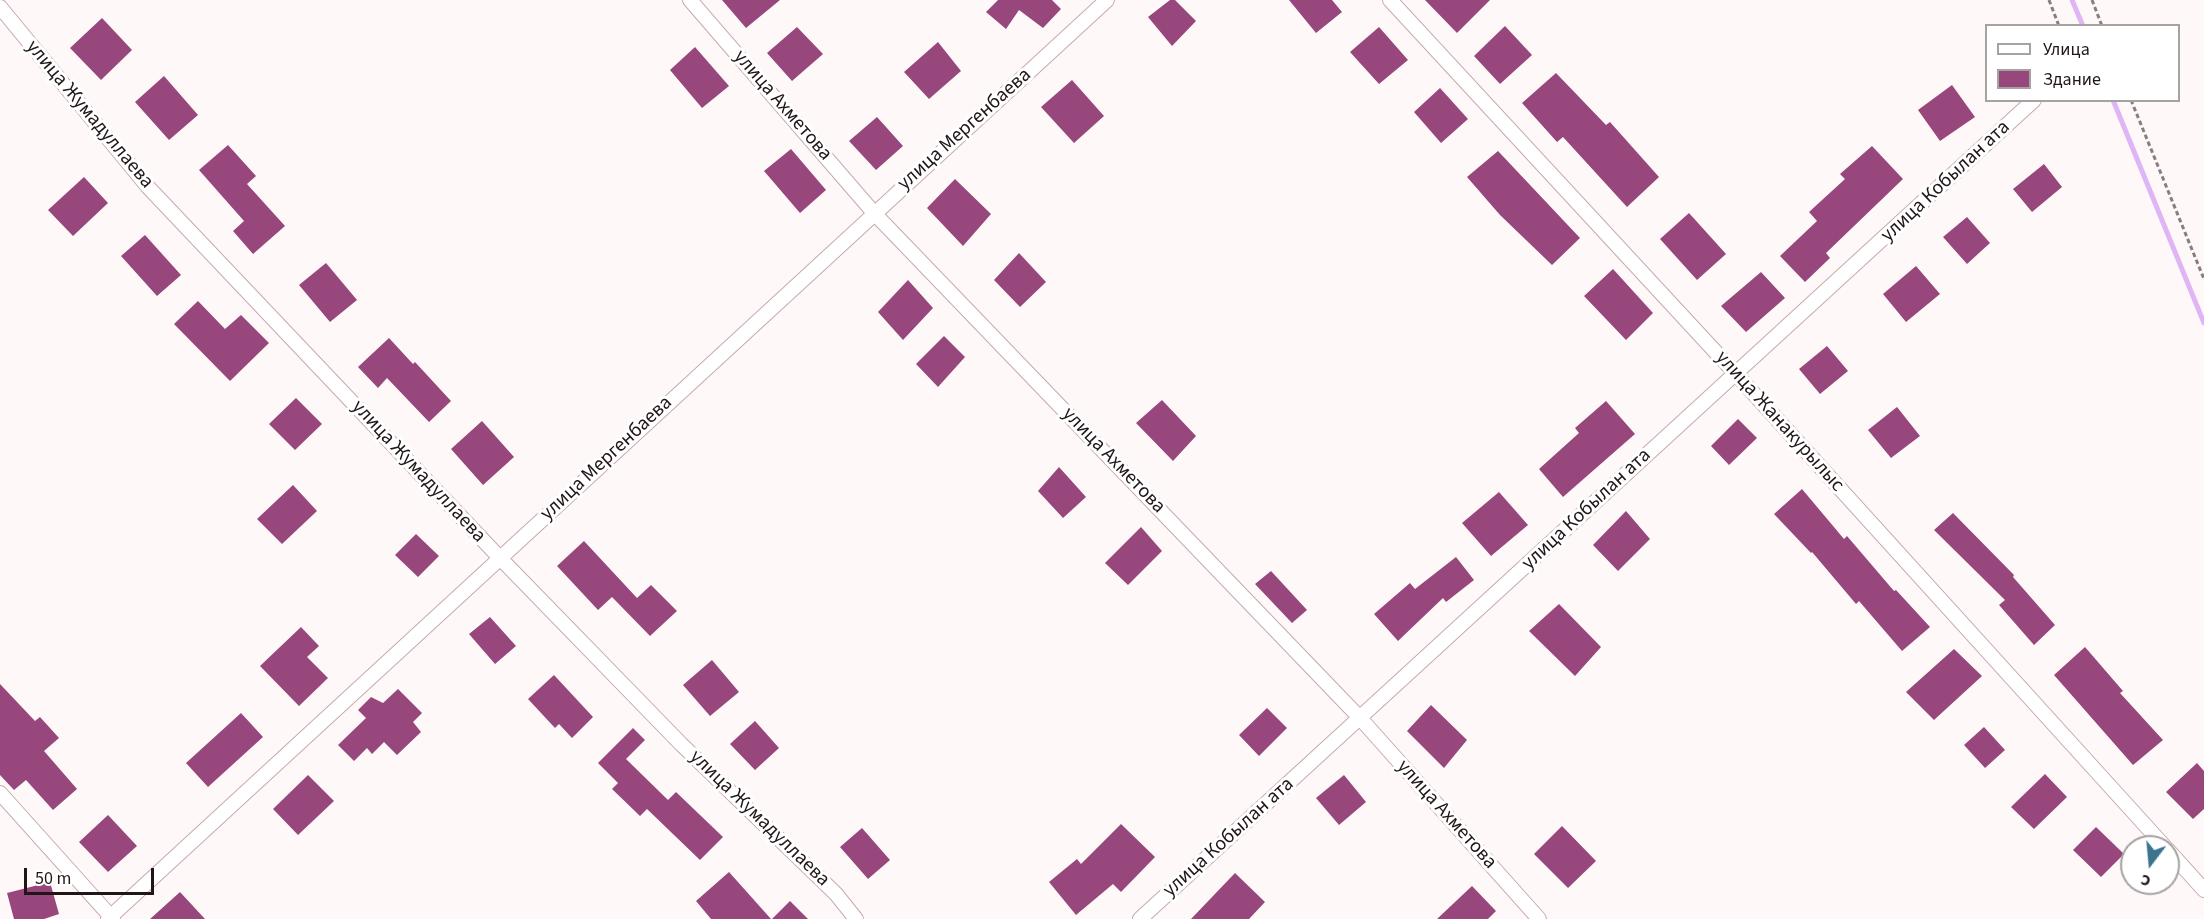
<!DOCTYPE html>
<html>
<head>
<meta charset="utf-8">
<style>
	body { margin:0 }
	#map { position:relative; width:2204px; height:919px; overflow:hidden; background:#fef8f8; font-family:"Source Sans 3",sans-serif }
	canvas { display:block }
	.legend { position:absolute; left:1985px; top:24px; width:195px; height:78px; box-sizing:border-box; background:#fff; border:2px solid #a6a2a2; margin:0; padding:8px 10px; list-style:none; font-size:18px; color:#201617 }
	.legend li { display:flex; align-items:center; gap:12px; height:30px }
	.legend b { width:30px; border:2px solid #a6a2a2 }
	.north { position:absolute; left:2120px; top:835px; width:60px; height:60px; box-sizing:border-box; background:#fff; border:2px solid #a6a2a2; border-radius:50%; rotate:196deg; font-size:16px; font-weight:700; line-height:24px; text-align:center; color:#201617 }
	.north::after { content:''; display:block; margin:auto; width:21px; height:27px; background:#3a758d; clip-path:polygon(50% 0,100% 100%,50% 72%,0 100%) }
	.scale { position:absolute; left:24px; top:868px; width:130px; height:27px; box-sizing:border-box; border:3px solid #201617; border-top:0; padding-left:8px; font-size:18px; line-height:21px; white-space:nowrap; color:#201617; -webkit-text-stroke:4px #fff; paint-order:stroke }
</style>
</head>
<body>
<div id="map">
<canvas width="2204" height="919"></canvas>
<ul class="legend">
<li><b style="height:8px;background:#fff"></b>Улица</li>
<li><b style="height:16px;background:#97477c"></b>Здание</li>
</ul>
<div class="north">С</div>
<div class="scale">50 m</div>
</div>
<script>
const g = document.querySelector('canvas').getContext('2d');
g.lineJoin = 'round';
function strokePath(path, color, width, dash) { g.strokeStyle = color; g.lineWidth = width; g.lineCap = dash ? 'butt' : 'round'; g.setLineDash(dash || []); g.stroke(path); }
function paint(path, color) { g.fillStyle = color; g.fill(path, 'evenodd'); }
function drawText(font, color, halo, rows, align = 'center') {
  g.font = font + ' "Source Sans 3",sans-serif'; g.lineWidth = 6; g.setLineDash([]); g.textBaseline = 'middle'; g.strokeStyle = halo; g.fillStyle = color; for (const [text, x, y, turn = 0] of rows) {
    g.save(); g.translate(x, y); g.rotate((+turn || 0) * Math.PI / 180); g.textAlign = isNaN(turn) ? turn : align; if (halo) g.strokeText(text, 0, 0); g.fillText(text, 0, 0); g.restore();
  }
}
strokePath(new Path2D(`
	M2072,0l11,26
	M2113,100l91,223`), '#dfb5f6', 5);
paint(new Path2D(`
	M722,0h58l-34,28z
	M998,0h54l9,9 -18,19 -24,-18 -13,19 -20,-17z
	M1170,0h5l21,21 -24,25 -24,-29z
	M1289,0h43l10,12 -26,21z
	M1425,0h65l-33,33z
	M102,18l30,32 -31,30 -31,-32z
	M1505,26l27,29 -32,29 -26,-28z
	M797,27l26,27 -31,27 -25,-28z
	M1379,27l29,33 -29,24 -29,-32z
	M938,42l23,29 -32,28 -25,-27z
	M695,47l34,39 -27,22 -32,-38z
	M1556,73l50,52 4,-3 49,55 -32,30 -64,-70 -6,5 -35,-39z
	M164,76l34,39 -29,25 -34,-38z
	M1072,80l32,36 -30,27 -33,-36z
	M1952,85l23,32 -35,24 -22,-31z
	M1440,88l28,31 -27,24 -27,-31z
	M877,117l26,29 -27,24 -27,-29z
	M228,145l28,31 -9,8 38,42 -32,28 -20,-23 11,-10 -45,-51z
	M1872,146l31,33 -77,74 4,5 -25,24 -25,-26 37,-35 -8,-9 36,-33 -5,-5z
	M791,149l35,41 -26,23 -36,-42z
	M1498,151l82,87 -28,27 -52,-50 -33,-38z
	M2044,164l18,23 -30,25 -19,-23z
	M84,177l24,26 -35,33 -25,-26z
	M955,179l36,35 -28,32 -36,-38z
	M1689,213l37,41 -29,26 -37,-41z
	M1967,217l23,26 -23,21 -24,-27z
	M145,235l36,40 -24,21 -36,-40z
	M1019,253l27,29 -26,25 -26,-27z
	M326,263l31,37 -27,22 -31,-37z
	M1916,266l24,28 -34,28 -23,-28z
	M1613,269l40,44 -27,27 -42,-44z
	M1761,272l24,26 -39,34 -25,-26z
	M908,280l25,28 -30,32 -25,-28z
	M198,301l27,28 16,-14 28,28 -39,38 -56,-57z
	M944,336l21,21 -27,30 -22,-23z
	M389,338l24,26 2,-2 36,39 -22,21 -42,-44 -9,10 -20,-21z
	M1827,346l21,25 -28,23 -21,-25z
	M296,398l26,26 -27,26 -26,-26z
	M1162,400l34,36 -23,25 -37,-38z
	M1606,401l29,33 -72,63 -24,-28 40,-36 -4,-5z
	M1897,407l23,29 -29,22 -23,-28z
	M1738,419l19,19 -28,27 -18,-19z
	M482,421l32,36 -31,28 -32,-36z
	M1059,467l27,30 -23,21 -25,-27z
	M293,485l24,26 -35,33 -25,-25z
	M1802,489l42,50 3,-3 47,55 2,-1 34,37 -28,24 -43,-50 -3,3 -44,-52 -1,1 -37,-39z
	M1499,492l29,33 -37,31 -29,-33z
	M1626,511l24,28 -32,32 -25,-26z
	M1953,513l61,62 -1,2 42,48 -21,20 -35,-40 6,-5 -71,-70z
	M1141,527l21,24 -34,34 -23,-22z
	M416,534l23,22 -21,21 -23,-22z
	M584,541l53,57 14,-13 26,26 -27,25 -38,-39 -14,13 -41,-44z
	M1456,557l18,23 -28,22 -3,-4 -45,43 -24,-27 36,-31 5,6z
	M1271,571l36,39 -15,13 -37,-39z
	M1559,604l42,43 -26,29 -46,-45z
	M490,617l26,29 -21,18 -26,-30z
	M301,627l18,19 -12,11 21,21 -29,28 -39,-40z
	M2085,647l38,44 -3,2 43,47 -30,25 -79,-90z
	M1954,649l28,27 -48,44 -28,-28z
	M712,660l27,32 -29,24 -27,-31z
	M554,675l39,42 -21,21 -13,-14 -4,4 -27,-29z
	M0,684l35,37 5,-4 19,21 -15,13 33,38 -24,21 -27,-30 -12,10 -14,-15z
	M398,689l24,24 -9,9 8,10 -24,23 -13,-13 -12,12 -5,-6 -13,13 -16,-16 28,-27 -8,-8 13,-13 12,6z
	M1431,705l36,35 -23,28 -37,-37z
	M1267,708l20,20 -28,28 -20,-21z
	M241,713l22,24 -55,50 -22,-24z
	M755,721l24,27 -24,22 -25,-26z
	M1984,727l21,23 -20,18 -21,-23z
	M633,728l12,12 -19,19 42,41 8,-8 47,45 -23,23 -53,-51 -7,7 -28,-27 6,-6 -20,-20z
	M2197,763l7,8v38l-11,10 -27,-27z
	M2045,774l22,23 -33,32 -23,-22z
	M308,775l26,26 -36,34 -25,-26z
	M1344,775l22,27 -27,23 -23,-27z
	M108,815l29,31 -29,26 -29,-30z
	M1121,824l34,33 -34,35 -8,-8 -37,31 -27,-33 28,-23 4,5z
	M1562,826l34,35 -28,27 -34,-34z
	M2096,827l28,27 -23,23 -28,-27z
	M862,828l28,32 -22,19 -28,-32z
	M729,872l42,47h-60l-15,-18z
	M1235,873l30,29 -16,17h-58z
	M50,882l9,32 -15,5h-30l-7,-26z
	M1472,886l24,25 -8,8h-51z
	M180,892l25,27h-55z
	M790,901l18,18h-36z`), '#97477c');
const street = new Path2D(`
	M690,0l184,213 486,505 179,201
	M1390,0l346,374 429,473
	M0,7l148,180 352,371 181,186 155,150 20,25
	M0,793l113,126
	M2168,850l36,40
	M108,919l999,-919
	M1140,919l894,-819`);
strokePath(street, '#c6aaad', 16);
strokePath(new Path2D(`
	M2049,0l10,26
	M2092,0l10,26
	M2131,100l73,179`), '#867e7f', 3, [4.5, 3]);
strokePath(street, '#fff', 14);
drawText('20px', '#201617', '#fff', [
	["улица Ахметова",782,106,49],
	["улица Жумадуллаева",89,115,50],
	["улица Мергенбаева",965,130,-42],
	["улица Кобылан ата",1946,182,-43],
	["улица Жанакурылыс",1779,422,48],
	["улица Мергенбаева",607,459,-43],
	["улица Ахметова",1113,461,46],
	["улица Жумадуллаева",418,472,47],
	["улица Кобылан ата",1587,510,-43],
	["улица Ахметова",1446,815,48],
	["улица Жумадуллаева",759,819,44],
	["улица Кобылан ата",1229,838,-42]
]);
</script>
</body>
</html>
